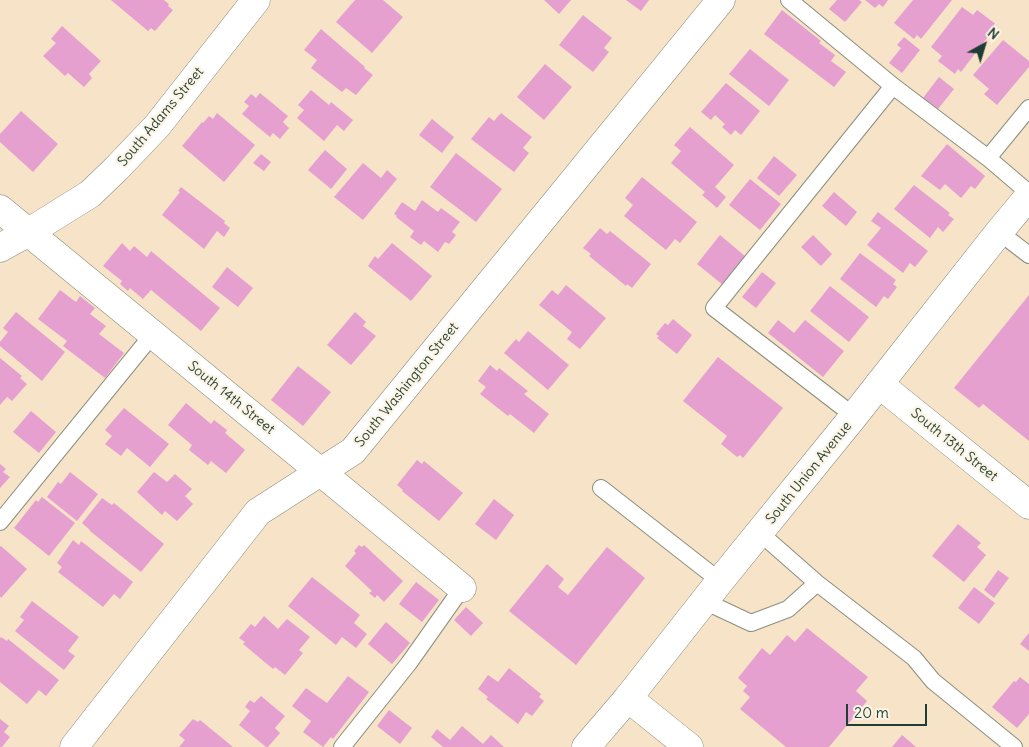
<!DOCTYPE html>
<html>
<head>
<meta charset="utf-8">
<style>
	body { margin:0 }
	#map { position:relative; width:1029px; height:747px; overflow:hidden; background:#f6e3c8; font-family:Delius,sans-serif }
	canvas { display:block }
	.north { position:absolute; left:959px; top:20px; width:50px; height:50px; -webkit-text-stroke:4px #fcf5e5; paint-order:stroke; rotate:39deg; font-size:14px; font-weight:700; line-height:20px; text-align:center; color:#1f3d34 }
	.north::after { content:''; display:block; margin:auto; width:18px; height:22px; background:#1f3d34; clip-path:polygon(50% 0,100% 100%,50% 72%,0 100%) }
	.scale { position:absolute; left:846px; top:704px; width:81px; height:22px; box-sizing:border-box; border:2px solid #1f3d34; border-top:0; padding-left:6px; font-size:15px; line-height:18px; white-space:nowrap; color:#1f3d34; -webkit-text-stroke:4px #fcf5e5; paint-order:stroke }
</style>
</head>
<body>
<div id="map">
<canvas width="1029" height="747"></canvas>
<div class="north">N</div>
<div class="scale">20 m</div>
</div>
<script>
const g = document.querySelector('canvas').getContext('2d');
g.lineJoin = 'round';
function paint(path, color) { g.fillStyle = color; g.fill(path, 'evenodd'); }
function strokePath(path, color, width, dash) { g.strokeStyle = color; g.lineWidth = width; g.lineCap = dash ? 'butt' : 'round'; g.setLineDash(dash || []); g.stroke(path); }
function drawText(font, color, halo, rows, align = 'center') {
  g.font = font + ' Delius,sans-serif'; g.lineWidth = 4.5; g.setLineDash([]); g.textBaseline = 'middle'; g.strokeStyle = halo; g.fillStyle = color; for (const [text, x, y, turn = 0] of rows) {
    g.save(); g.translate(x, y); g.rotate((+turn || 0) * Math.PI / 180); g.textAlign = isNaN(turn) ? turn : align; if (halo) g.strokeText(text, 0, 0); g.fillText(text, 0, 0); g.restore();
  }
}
paint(new Path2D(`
	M111,0h53l5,4 -1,2 5,4 -18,21 -4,-3 -3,3z
	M355,0h28l20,17 -31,36 -36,-31z
	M544,0h27l-12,14z
	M626,0h23l-8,11z
	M837,0h22l3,2 -17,20 -16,-13z
	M865,0h23l-5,7 -4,-3 -4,4z
	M913,0h39l-31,39 -4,-4 -3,4 -20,-16z
	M962,7l11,8 4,-5 20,15 -36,47 -3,-3 -3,5 -17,-13 4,-5 -11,-9z
	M782,10l39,31 -2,2 16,12 -4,6 15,11 -12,15 -70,-53z
	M583,15l29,23 -8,10 5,4 -16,20 -34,-27z
	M62,26l39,35 -12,13 3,4 -8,9 -16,-14 -3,3 -22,-20 13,-13 -5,-4z
	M321,29l44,38 -1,1 9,7 -17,20 -10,-7 -4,4 -31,-24 6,-8 -13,-10z
	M904,37l16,13 -18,23 -13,-10 12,-15 -4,-3z
	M1003,40l26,21v6l-32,38 -13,-11 5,-5 -16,-14z
	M750,49l39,31 -20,26 -40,-32z
	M545,64l27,23 -28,33 -27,-23z
	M939,77l15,12 -16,20 -15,-11z
	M726,83l34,28 -19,24 -6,-5 -4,5 -9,-8 3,-3 -10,-9 -4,5 -10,-8z
	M311,90l18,15 2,-3 22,18 -9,11 -7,-6 -13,16 -27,-23 7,-8 -6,-5z
	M260,93l28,23 -5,6 6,6 -9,11 -7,-6 -3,4 -28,-23 7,-8 -5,-4 7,-8 5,4z
	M21,111l37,33 -25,28 -33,-30v-8z
	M217,113l38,32 -31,37 -42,-36 20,-24 1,1 6,-7 4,3z
	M501,113l31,24 -9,11 6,5 -15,19 -43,-33 18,-22 5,4z
	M432,119l22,18 -12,16 -23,-18z
	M690,127l44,38 -19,22 11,10 -9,11 -15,-13 3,-3 -34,-29 10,-12 -7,-6z
	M947,144l38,32 -10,13 -4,-3 -10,12 -16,-14 -5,6 -19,-14z
	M325,150l22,19 -16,20 -23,-19z
	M456,153l46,36 -26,33 -46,-35z
	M261,154l10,8 -7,9 -11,-8z
	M774,156l23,19 -18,21 -22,-18z
	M363,163l18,15 6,-8 10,9 -34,41 -29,-23z
	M642,177l55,45 -17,21 -5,-4 -9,11 -42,-34 9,-11 -8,-7z
	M750,179l31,25 -21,26 -31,-25z
	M914,185l36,28 -2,2 6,4 -11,13 -5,-5 -8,11 -36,-29z
	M181,187l44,34 -1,2 6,5 -6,9 -7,-6 -13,18 -42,-34 18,-23 -2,-1z
	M834,192l23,20 -11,14 -24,-20z
	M422,200l16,12 3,-4 19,14 -8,10 4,3 -7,9 -4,-2 -7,10 -14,-11 -3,4 -11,-8 4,-6 -18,-14 1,-1 -3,-2 8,-12 13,9z
	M878,212l50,39 -13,16 -5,-4 -7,10 -36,-28 14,-17 -10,-7z
	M600,228l7,6 3,-3 41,33 -19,24 -5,-4 -1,2 -37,-30 2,-2 -8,-6z
	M720,235l26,22 -23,28 -26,-21z
	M813,235l19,19 -11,12 -20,-19z
	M122,243l8,8 4,-5 13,11 4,-6 69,57 -19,23 -50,-41 -8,9 -13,-11 -2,3 -8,-7 2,-3 -19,-15z
	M392,243l40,33 -21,25 -43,-35 7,-10 3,3z
	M860,253l36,27 -3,4 4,3 -9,12 -4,-3 -8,11 -36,-28z
	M227,267l26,21 -15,19 -26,-20z
	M762,272l14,11 -20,25 -14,-11z
	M566,285l40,33 -26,31 -13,-10 5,-7 -33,-27 13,-15 6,5z
	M830,286l39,31 -20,25 -39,-31z
	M60,290l16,12 4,-6 15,12 -5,6 16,12 -7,8 25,19 -19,25 -42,-32 4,-5 -29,-22z
	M1029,295v146l-46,-37 -4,4 -25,-20z
	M16,312l49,40 -23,29 -42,-35v-4l8,-10 -5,-4z
	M355,312l11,10 -3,4 13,10 -25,29 -24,-20z
	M673,319l19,16 -15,19 -20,-16 2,-2 -3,-2 9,-11 3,2z
	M778,320l16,13 11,-13 39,31 -21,26 -55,-44z
	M528,331l41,34 -21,25 -44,-37 12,-14 3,3z
	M718,357l65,51 -40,50 -3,-3 -3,2 -16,-13 6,-8 -44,-35z
	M0,358l22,18 -2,2 7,6 -15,17 -5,-4 -7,8z
	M490,365l7,6 2,-3 29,23 -4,3 25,20 -15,19 -24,-19 -2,2 -28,-22 6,-7 -8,-6z
	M298,366l33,26 -28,34 -32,-26z
	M186,403l25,21 3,-4 13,10 -2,3 20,17 -19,23 -15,-12 -3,4 -19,-15 3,-5 -24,-20z
	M124,408l45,36 -19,23 -23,-19 -6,8 -16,-12 7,-8 -7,-6z
	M31,411l25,21 -17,21 -26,-21z
	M417,460l5,4 2,-3 39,32 -24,28 -37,-30 1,-1 -6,-5z
	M0,464l6,5 -3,3 7,5 -10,11z
	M70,472l28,22 -21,27 -30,-24 11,-15 3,2z
	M154,472l13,10 8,-8 17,15 -7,7 8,8 -16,17 -12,-10 -3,4 -25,-23z
	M42,497l33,26 -26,33 -35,-28 22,-28 2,2z
	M102,498l10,7 2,-2 50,41 -23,28 -51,-41v-1l-8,-7z
	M494,499l20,16 -18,25 -21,-16z
	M958,524l23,19 -4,4 9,8 -22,27 -32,-26z
	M73,540l6,5 2,-4 52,41 -13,17 -6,-5 -11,13 -45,-35 4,-5 -5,-4z
	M359,545l3,2 2,-2 39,36 -19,21 -7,-7 -2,3 -6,-5 3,-2 -27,-25 11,-13 -2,-2z
	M1,546l26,23 -26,29 -1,-2v-49z
	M607,547l38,31 -69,87 -67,-54 38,-47 17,15 -6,8 10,8z
	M998,570l11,8 -15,20 -10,-8z
	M312,577l48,38 -6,8 13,11 -11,14 -14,-11 -6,8 -48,-39z
	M416,582l23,18 -17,22 -23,-18z
	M974,587l21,16 -16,21 -21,-16z
	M32,601l47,36 -11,14 7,5 -11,14 -49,-39 9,-11 -4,-3z
	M466,607l17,16 -12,13 -17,-16z
	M264,616l14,13 9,-10 23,18 -11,13 4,3 -18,22 -10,-8 -2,2 -30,-25 2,-2 -6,-4 12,-14 4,3z
	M386,622l24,21 -18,21 -24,-20z
	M807,628l61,49 -12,14 11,10 -38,46h-43l-46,-38 10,-12 -7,-6 4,-5 -9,-8 24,-30 8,7 17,-20 8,7z
	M1029,633v18l-9,-7z
	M1,637l6,4 1,-2 51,41 -13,16 -7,-6 -12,14 -27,-22v-44z
	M509,668l32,26 -2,3 5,4 -12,15 -6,-4 -8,12 -32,-25 2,-2 -10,-8 10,-14 10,7z
	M348,676l21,16 -36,47 -2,-2 -8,10 -20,-15 8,-11 -19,-15 14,-18 21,15z
	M1020,677l9,7v30l-12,14 -25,-21 22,-26 2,1z
	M261,696l24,20 -10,12 5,5 -12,14h-2l-27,-22 11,-14 -5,-4 5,-7 4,3z
	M389,710l23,18 -12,16 -23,-18z
	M0,719l9,7 -5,6 6,5 -8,10h-2z
	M193,719l5,3 2,-2 33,27h-54l6,-7 -6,-5z
	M462,726l21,18 8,-9 13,12h-61l-12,-10 6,-8 13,11z
	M902,735l14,12h-24z`), '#e6a0d0');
const service = new Path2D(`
	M789,0l104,86 95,72 41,35
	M988,158l41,-50
	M999,232l30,23
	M854,416l-140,-108 179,-222
	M601,488l119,93
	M0,522l153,-188
	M760,533l57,50 97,75 19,23 81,66
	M704,601l47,22 37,-14 29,-26
	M342,747l67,-84 53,-75`);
const minor = new Path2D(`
	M0,209l462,379
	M0,248l29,-16 61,-38 26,-25 41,-43 99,-126
	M879,384l150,121
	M628,698l61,49
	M74,747l184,-235 95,-61 368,-451`);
const secondary = new Path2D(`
	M586,747l42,-49 92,-117 134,-165 145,-184 30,-36`);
strokePath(service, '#8a907e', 18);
strokePath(minor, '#8a907e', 29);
strokePath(secondary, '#8a907e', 29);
strokePath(service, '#fff', 16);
strokePath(minor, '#fff', 28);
strokePath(secondary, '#fff', 28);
drawText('14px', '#1f3d34', '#fcf5e5', [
	["South Adams Street",161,117,-50],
	["South Washington Street",407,385,-51],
	["South 14th Street",231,398,39],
	["South 13th Street",954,445,39],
	["South Union Avenue",809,473,-51]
]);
</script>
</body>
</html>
